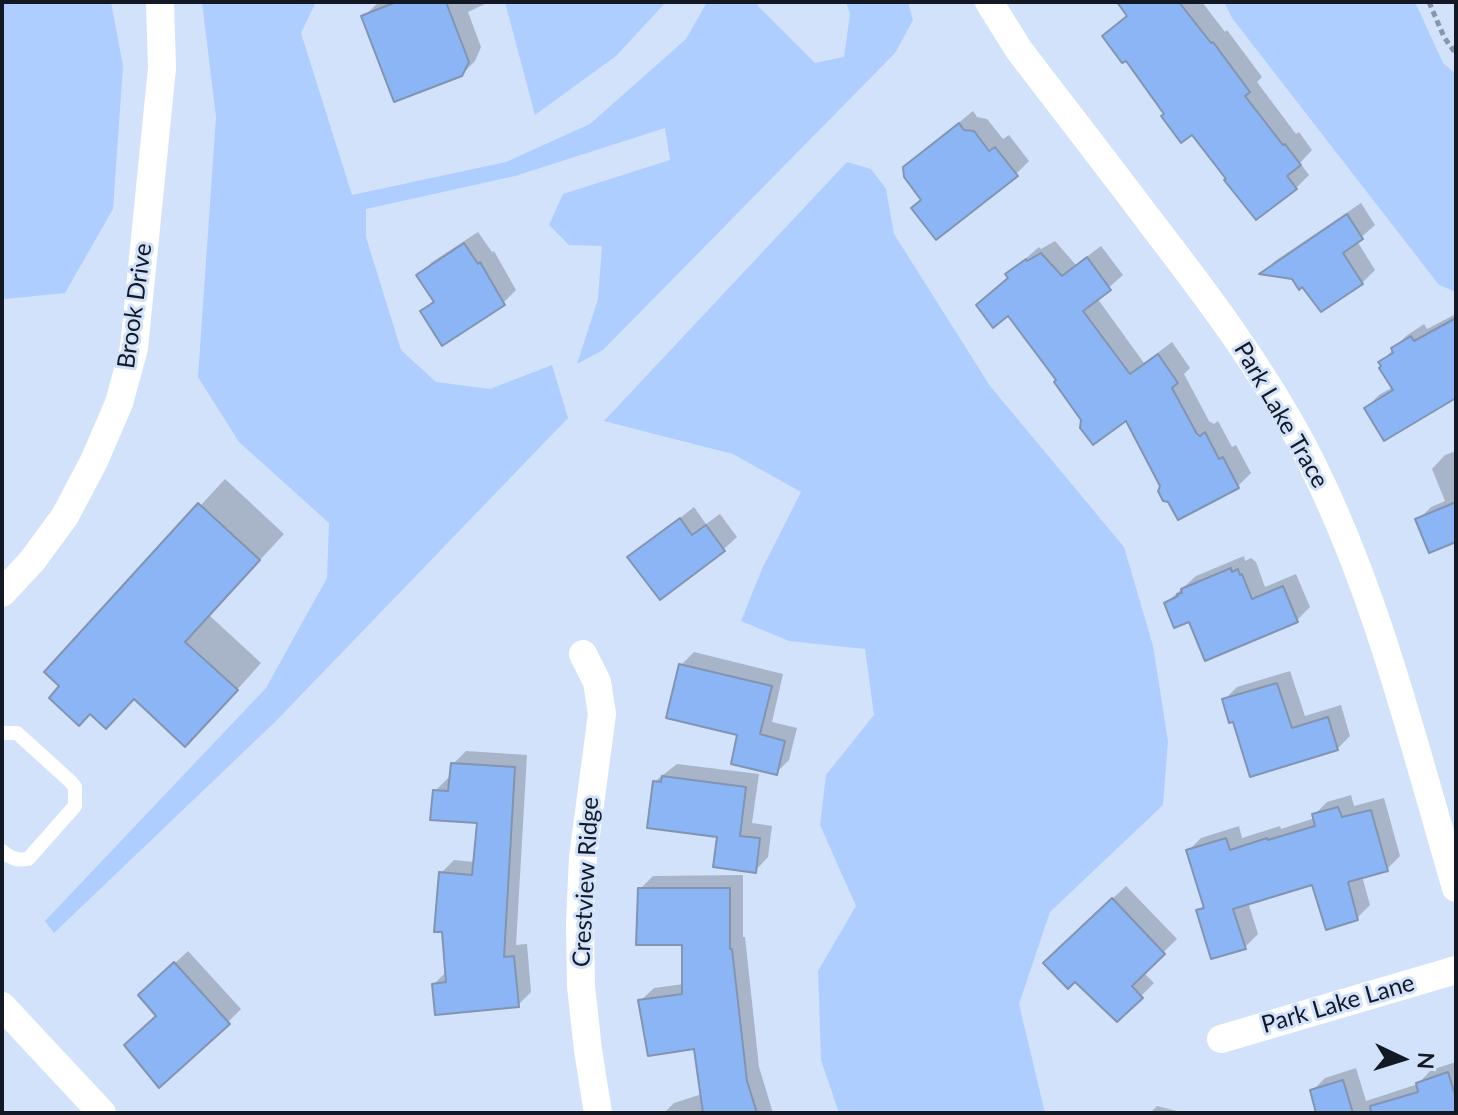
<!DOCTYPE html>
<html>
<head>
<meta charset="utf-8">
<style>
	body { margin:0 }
	#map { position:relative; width:1458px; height:1115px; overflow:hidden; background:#d2e2fb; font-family:Lato,sans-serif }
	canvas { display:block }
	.frame { position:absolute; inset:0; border:4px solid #121924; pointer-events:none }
	.north { position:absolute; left:1362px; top:1019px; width:80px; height:80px; -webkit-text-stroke:6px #d2e2fb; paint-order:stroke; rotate:94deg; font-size:22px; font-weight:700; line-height:32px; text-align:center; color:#121924 }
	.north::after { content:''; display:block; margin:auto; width:28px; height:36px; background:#121924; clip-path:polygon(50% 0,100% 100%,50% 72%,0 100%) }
</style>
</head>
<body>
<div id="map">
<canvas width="1458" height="1115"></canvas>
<div class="frame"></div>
<div class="north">N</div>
</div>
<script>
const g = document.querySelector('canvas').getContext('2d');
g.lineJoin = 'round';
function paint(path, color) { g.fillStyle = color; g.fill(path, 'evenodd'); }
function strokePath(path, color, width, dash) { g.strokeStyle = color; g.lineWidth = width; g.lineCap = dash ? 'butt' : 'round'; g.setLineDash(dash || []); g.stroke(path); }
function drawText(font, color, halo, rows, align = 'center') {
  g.font = font + ' Lato,sans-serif'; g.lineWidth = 6; g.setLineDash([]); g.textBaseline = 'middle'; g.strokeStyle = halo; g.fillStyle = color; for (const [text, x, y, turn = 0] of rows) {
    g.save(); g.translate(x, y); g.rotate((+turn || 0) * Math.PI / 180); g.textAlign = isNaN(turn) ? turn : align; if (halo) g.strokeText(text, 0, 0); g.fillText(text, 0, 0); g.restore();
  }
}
paint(new Path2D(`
	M2,2h109l12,64 -10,143 -48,84 -60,6 -3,-2z
	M202,2h118l-5,2 -14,29 51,162 154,-33 84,-38 96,-85 21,-37h52l-1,4 57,57 29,-6 6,-43 -4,-12h62l5,18 -18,33 -292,297 -26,14 21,-65 4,-53 -33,-1 -20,-20 14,-31 107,-34 -5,-32 -150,48 -149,33v28l35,113 35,32 54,7 62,-24 16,53 -292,303 -222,212 -9,-12 221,-233 61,-110 2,-55 -90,-81 -41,-65 18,-260z
	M505,2h161l-50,54 -81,59z
	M1224,2h191l28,61 13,11v218l-17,-7 -207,-267z
	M847,162l24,7 15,20 8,45 96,152 134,161 29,99 15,95 -5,64 -113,107 -31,92 26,109h-206l-18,-53 -3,-89 38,-65 -36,-81 6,-50 48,-60 -9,-66 -76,-8 -48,-20 21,-52 39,-77 -68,-38 -129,-33z`), '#aeceff');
paint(new Path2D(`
	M379,2h110l-21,10 13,35 -6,14 -14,14 -97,-59z
	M1116,2h86l23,30 2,-2 35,47 -5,5 39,52 3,-2 13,18 -12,13 9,12 -13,13 -68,-9 -35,-47 -27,-18 -40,-56 -22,-22 23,-20z
	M973,111l4,6 10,2 16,20 6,-4 20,26 -13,13 -93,25 -18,-32z
	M1361,203l14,22 -18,16 18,29 -13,13 -40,27 -19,-25 -10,-8 -30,-5 12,-11z
	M478,232l14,20 2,-1 22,39 -13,13 -81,8 13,-12 -16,-24 13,-13z
	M1055,241l21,24 25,-19 22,29 -26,23 47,65 28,-21 18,26 -6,6 25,47 5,3 4,-3 14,26 4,-2 15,28 -13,13h-76l-36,-68 -43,2 -25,-40 -50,-106 31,-27 2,2z
	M1456,314v82l-90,12 13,-13 14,-8 -12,-25 25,-26 18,-12 3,5z
	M1456,451v89l-38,-20 13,-13 14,-6 -13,-32 13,-14z
	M225,479l59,55 -75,81 52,48 -50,56 -76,-22 -73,-11 -15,-14z
	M694,507l12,17 14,-10 17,23 -13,12 -64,48 -30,-39z
	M1244,556l1,5 6,-3 5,4 9,25 31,-13 14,33 -13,13 -107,-1 -24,-16 30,-27z
	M694,652l89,22 -11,48 25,6 -8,32 -13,13 -95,-108z
	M1290,671l15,45 36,-11 9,31 -13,13 -102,-30 -11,-19 13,-13z
	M466,751l61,4 -11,190 11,-1 4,48 -13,13 -84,-21 13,-13 -6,-98 13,-13 21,2 4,-41 -44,-30 13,-13h4l1,-14z
	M677,764l82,10 -7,49 20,3 -4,31 -13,14 -36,-36 -65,-53z
	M1351,795l3,11 30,-8 16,58 -13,13 -25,7 8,29 -13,13 -43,-36 -66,20 10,32 -13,13 -47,-36 7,-7 -17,-53 13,-13 38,-12 3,12 38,-12 1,3 34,-11 -1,-3 13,-13z
	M743,875v62h2l14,130 14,46h-109l10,-10 28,-9 -7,-47 -55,-46 14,-13 30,-4v-41l-44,-54 13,-13z
	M1126,886l51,53 -34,33 11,11 -37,37 -59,-70z
	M188,951l53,58 -13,13 -70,-7 -4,-32z
	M1456,1062v51h-147l9,-3 -6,-19 13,-13 31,-10 10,33 52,-17 13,-14z
	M1157,1106l28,7h-35z`), '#0003');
const building = new Path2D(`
	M396,2h50l23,60 -7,14 -68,26 -33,-86z
	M1117,2h62l32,41 2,-1 37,50 -5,4 38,49 2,-1 16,21 -14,11 10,13 -41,31 -32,-40 2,-1 -34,-44 -11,8 -20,-27 3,-2 -38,-53 -4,2 -20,-27 25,-20z
	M959,123l5,7 10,1 15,20 6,-4 23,29 -82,64 -25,-32 10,-8 -17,-23 -1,-10z
	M1347,214l16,25 -20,14 20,31 -42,28 -19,-25 -3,3 -7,-11 -33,-5z
	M464,243l14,21 2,-2 25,43 -63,41 -22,-35 14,-9 -18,-27z
	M1041,253l21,23 25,-19 24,33 -28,21 47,63 28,-20 20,29 -6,5 25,46 3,2 5,-4 14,27 4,-2 16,31 -61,32 -10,-18 -5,-1 -5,-10 2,-5 -34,-65 -33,24 -13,-17 1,-8 -27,-38 2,-2 -48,-64 -15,12 -17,-23 32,-27 -3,-4 21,-15 1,2z
	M1456,318v80l-72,43 -20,-33 29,-18 -14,-22 2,-2 -3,-4 15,-9 -2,-5 20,-12 3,5z
	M1456,502v40l-27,11 -14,-34z
	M198,503l62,57 -75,82 53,48 -53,57 -51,-48 -28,30 -16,-15 -11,12 -30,-28 10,-12 -15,-14z
	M680,518l12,17 14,-10 19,26 -65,49 -33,-43z
	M1231,568l1,4 6,-3 2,6 2,-1 10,25 31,-13 15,36 -93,39 -16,-39 -15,6 -10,-25 14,-7 -1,-2 5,-1 -1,-4z
	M679,664l93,22 -12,48 25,7 -8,34 -46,-11 6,-29 -71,-17z
	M1277,683l15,45 36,-11 10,33 -88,27 -17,-55 -4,1 -7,-24z
	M451,763l64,4 -11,190 10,-1 5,51 -84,8 -3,-31 14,-2 -4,-50h-8l5,-60 33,3 5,-52 -47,-3 3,-30 15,1z
	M662,776l84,11 -6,49 20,2 -4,35 -43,-6 4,-30 -70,-9 6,-47 8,1z
	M1338,807l4,10 29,-7 17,61 -40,11 10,38 -32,10 -14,-45 -79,24 13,40 -35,10 -15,-49 8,-2 -18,-58 40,-12 4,12 37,-12 1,2 47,-14 -3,-12z
	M638,888h92v61h2l15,132 10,32h-54l-9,-64 -46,7 -10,-56 44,-6v-49h-46z
	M1112,898l53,56 -33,32 11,12 -26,24 -42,-40 -7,7 -25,-26z
	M174,962l56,62 -71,64 -35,-43 32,-29 -18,-21z
	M1448,1072l8,26v15h-85l-1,-7 48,-14 -2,-9z
	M1343,1080l10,33h-37l-6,-23z`);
paint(building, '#8bb5f5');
strokePath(building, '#8194b1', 2);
strokePath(new Path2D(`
	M1429,2l15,35 12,17`), '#8996a9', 5, [6, 4]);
strokePath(new Path2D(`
	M2,733h15l53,48 5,6v19l-47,53c-10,2 -18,-1 -26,-8`), '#fff', 14);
strokePath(new Path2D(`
	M989,2l30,48c45,59 91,118 136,178 54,70 107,141 149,220 72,139 108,291 152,440
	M2,593l30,-32 33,-45 29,-55 25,-58 15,-55 28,-280 -2,-66
	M583,654l14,28 5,32 -19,143 -3,65 1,64 7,64 10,63
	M2,1006l100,107
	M1221,1039l235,-69`), '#fff', 28);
drawText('24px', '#121924', '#d2e2fb', [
	["Brook Drive",135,306,-82],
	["Park Lake Trace",1281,415,60],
	["Crestview Ridge",586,882,-87],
	["Park Lake Lane",1338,1004,-16]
]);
</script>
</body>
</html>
